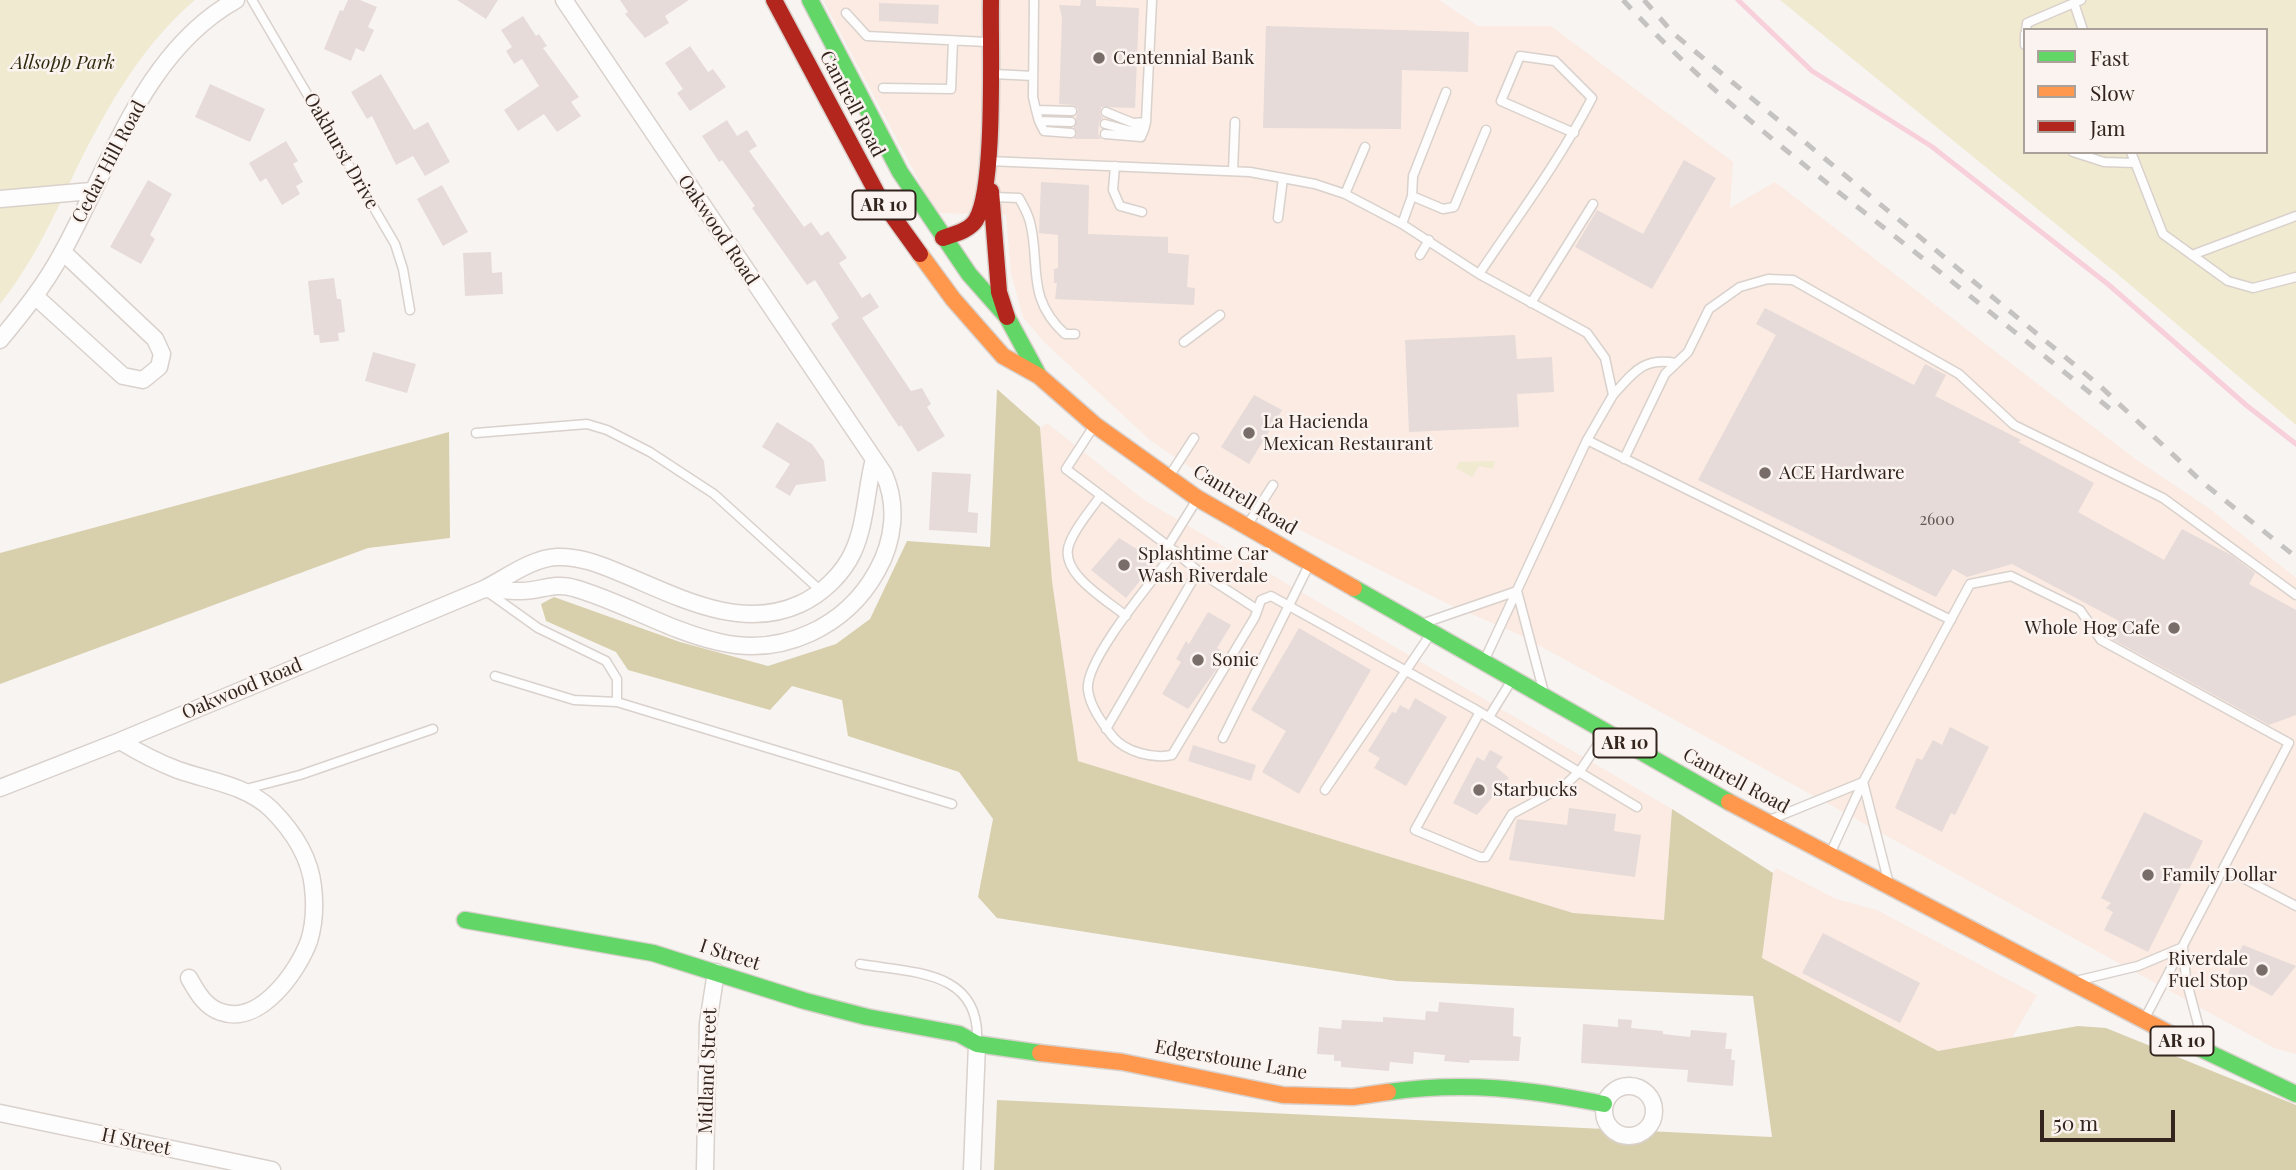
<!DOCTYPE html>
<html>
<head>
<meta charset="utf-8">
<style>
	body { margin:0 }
	#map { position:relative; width:2296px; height:1170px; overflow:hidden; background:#f8f4f2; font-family:"Playfair Display",serif }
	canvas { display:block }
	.legend { position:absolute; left:2023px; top:28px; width:245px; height:126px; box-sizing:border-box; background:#fbf3ef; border:2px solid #aba19b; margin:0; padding:9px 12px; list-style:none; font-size:21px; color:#33251e }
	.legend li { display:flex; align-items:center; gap:14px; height:35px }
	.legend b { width:35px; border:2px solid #aba19b }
	.scale { position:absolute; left:2040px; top:1110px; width:135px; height:32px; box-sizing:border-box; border:4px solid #33251e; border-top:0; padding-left:9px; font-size:21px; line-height:24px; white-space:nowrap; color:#33251e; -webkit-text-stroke:5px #fbf3ef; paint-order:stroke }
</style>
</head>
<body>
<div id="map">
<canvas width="2296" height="1170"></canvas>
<ul class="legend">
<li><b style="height:9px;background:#63d668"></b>Fast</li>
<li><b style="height:9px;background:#ff974d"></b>Slow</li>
<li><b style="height:9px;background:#b3261e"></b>Jam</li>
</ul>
<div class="scale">50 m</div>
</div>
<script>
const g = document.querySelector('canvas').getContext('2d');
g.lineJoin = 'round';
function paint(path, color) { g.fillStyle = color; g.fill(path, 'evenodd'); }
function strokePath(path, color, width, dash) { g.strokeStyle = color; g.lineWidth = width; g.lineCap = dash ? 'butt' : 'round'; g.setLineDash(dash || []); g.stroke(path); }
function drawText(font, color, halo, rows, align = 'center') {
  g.font = font + ' "Playfair Display",serif'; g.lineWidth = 5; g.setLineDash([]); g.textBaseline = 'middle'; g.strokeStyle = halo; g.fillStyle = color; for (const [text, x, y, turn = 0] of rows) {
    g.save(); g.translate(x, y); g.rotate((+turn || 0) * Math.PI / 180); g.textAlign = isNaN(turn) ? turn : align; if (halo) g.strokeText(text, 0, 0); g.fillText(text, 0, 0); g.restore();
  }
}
paint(new Path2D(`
	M823,0h616l39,26h73l182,136 -3,46 45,-26 359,276 76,51 86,69v476l-22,-6 -754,-413 -76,-33 -206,-103 -87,-58 -107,-99 -21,-25 -12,-44 -5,-58 -70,-2z
	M1047,423l97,77 528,309 -8,111 -91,-7 -495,-152 -26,-180 -12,-153z
	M1776,868l60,31 41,11 160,85 -25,43 -74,13 -176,-93 11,-85z`), '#fbebe2');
paint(new Path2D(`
	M0,0h195c-57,48 -97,122 -128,189 -20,41 -38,79 -67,115z
	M1780,0h516v425l-181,-153zM2025,30h241v122h-241z
	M1495,461l-2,8 -14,-3 -7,11 -16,-9 3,-6z`), '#f0ead0');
paint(new Path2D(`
	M997,389l43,38 12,154 26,180 495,152 91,7 8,-111 101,64 -11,85 176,93 140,-25 28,2 190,77v65h-1302l3,-70 775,37 -19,-141 -356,-15 -400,-63 -19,-21 15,-78 -34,-47 -111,-36 -6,-36 -50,-14 -22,24 -142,-40 -12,-18 -70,-31 -5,-17 13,-7 126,45 88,24 68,-22 34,-25 37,-78 83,6z
	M449,432l1,106 -82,10 -368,136v-131z`), '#d8cfad');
strokePath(new Path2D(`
	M1738,0l74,71 119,75 178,139 137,120 50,39`), '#f8d0db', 5);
paint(new Path2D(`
	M348,0h12l17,7 -9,20 6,3 -10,22 -8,-4 -5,13 -27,-12 16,-39 3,1z
	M457,0h41l-12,19z
	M620,0h69l-24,16 4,7 -24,15 -20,-24 3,-2z
	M1081,0h15v6l43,2 -4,100 -34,-1 -1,7 3,4 -4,4 -1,12 3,5h-27l3,-5 -3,-6 4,-19 -5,-4 -14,-1 3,-87 -3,-12 21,1z
	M879,3l60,2 -1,19 -59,-3z
	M523,16l13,20 3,-2 8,12 -4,2 36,49 -8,5 10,14 -24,16 -13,-18 -26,17 -14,-21 35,-24 -17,-27 -8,5 -8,-13 6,-4 -11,-17z
	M1266,26l203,6 -1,40 -66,-2 -1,59 -138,-1z
	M690,46l18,26 5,-3 13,18 -36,24 -13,-18 6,-4 -18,-26z
	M381,74l33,56 14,-8 22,40 -25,14 -12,-20 -17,9 -24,-49 -5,3 -16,-27z
	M210,84l55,25 -15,33 -55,-25z
	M727,120l10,16 10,-6 10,16 -8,5 55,76 7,-5 10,14 7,-5 19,27 -8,5 23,35 8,-5 9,14 -17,11 49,73 11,-3 9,16 -4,3 18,29 -27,16 -17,-27 -2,2 -68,-103 8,-6 -24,-38 -8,5 -55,-77 3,-2 -20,-28 -13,-18 -3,2 -17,-26z
	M286,141l12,20 -5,3 10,18 -7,4 4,8 -18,11 -16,-27 -6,4 -11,-19z
	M1684,160l32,18 -64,111 -77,-42 22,-37 46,24z
	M148,180l24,14 -22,41 5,4 -14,25 -31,-17z
	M1041,182l48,3 -1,49 80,3v16l21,2 -2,32 8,1 -1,17 -139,-6 2,-16h-3v-14l4,-1v-33l-19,-2z
	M442,185l26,47 -25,14 -26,-47z
	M491,252l1,21 10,-1 1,22 -38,2 -2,-43z
	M334,278l3,21h4l4,33 -7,1 1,8 -19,2 -1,-8h-5l-6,-54z
	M1765,308l149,77 11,-21 21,11 -11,21 86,44 -3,2 76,41 -16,29 86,48 18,-31 49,26 24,18 -6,11 47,26v105l-27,10 -159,-87 9,-17 -107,-57 -45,13 -14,-8 -17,28 -238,-117 78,-145 -20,-11z
	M1515,335l2,24 35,-2 2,35 -37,2 2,33 -110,5 -4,-92z
	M373,352l43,12 -9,29 -42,-12z
	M1254,395l28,15 -33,54 -28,-17z
	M777,422l35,22 12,17 2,20 -30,4 -6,11 -15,-9 15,-23 -28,-17z
	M932,472l39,2 -3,38 10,1 -1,20 -48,-3z
	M1119,538l37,23 -30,37 -35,-28z
	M1208,612l23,13 -14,23 6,4 -7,18 -28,39 -26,-15 19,-32 -5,-3 10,-18 3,3z
	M1299,628l72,42 -72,124 -37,-22 24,-41 -35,-21z
	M1415,698l32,19 -41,69 -32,-18 6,-10 -12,-7 24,-39 4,1 4,-8 9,5z
	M1950,727l39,20 -34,68 -4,-2 -9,19 -47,-24 22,-50 5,2 11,-20 9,5z
	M1193,745l63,20 -5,16 -63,-20z
	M1490,750l13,7 -7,10 13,11 -32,37 -24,-12 24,-46 7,4z
	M1569,808l47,6 -2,17 27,4 -6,42 -126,-17 8,-41 50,6z
	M2144,812l59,29 -55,111 -44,-22 9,-18 -7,-4 5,-5 -10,-5z
	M1823,933l97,50 -20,40 -98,-50z
	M2243,945l53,21 -24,30 -44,-23z
	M1439,1002l75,6 -1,28 8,1 -2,24 -49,-1 -1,3 -25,-2 1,-6 -31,-3 -1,12 -23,-2 -1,9 -48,-4v-6h-7v-6l-17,-1 2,-27 22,2 1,-9 41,2v-5l42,3 1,-9 12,1z
	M1618,1019l14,1 -1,8 32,3v3l27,3 1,-7 36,3 -2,16h7l-1,11h4l-2,26 -46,-4 1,-12 -107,-7 2,-39 35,3z`), '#e6dbd9');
const lane = new Path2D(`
	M252,0l143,244 8,25 7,41
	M1034,0l-1,97 3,13 36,1
	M2081,0l-7,3 9,27
	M846,13l21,23 120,6
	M2026,30l1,-7 47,-20
	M2025,34v11
	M994,74l39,2
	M883,88l68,1 2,-48
	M1036,110l3,11 32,1
	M1106,112l27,11 13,-1 6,-122
	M1039,121l5,10 27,2
	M1105,124l26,7 13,-1 2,-8
	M1105,134l36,3 3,-7
	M2073,152l31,10 31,1
	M2131,152l32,82 65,47 25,7 43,-11
	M988,161l262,11 65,12 30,10 57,30 77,50 108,59 18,25 8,37 -26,45 -102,219
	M1115,166l-2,24 7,16 22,6
	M1233,171l2,-49
	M1345,194l20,-47
	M1412,196l31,13 11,-2 32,-77
	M995,197l24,1c4,7 9,16 11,24 11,43 -5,75 35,112h10
	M1278,218l5,-40
	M1402,224l10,-28 1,-20 33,-84
	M1420,255l9,-15
	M2192,255l104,-39
	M1479,274c39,-58 81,-114 113,-176l-37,-37 -35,-5 -19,45 73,32
	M1531,303l62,-99
	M1184,342l36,-27
	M1613,395c21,-23 30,-38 63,-32
	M1092,429l-26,40 102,77
	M476,433l111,-9 20,6 43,22 64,42 107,97
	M1587,440l364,180
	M1624,459l41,-85 23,-22 21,-43 31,-22 28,-8 25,1 166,94 55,51 149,73 133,97
	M1170,475l24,-37
	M1101,495c-10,15 -24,30 -31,47 -14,30 37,58 56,74
	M1196,501l-28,45 30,25 57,37
	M1248,524l25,-39
	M1175,551c-20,27 -91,109 -87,139 2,17 15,34 25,47 13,15 40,22 59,18l83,-138 6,-17 10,-4 202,112 164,99
	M1517,591l26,98
	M489,593l49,35 68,33 11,18v23l335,102
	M1427,622l90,-31
	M495,676l79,24 43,2
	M1480,712l-65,118 65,27h6l26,-43 52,-28 16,-15 24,-36
	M1489,717l21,-34
	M1106,729l92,-158
	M1223,738l86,-173
	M1863,782l25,98
	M246,789l54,-14 133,-46
	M1325,790l105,-155
	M1772,819l91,-37
	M1830,854l33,-72 107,-198 41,-8 69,34 21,30 188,103 -144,275
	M2224,868l72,38
	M2183,947l3,32 17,64
	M860,964c53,9 121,6 117,78
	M2080,980l58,-14 45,-19`);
const street = new Path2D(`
	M0,199l91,-8
	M36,297l87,79 20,4 16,-13 3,-13 -7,-15 -92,-87
	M0,340c23,-28 45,-55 62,-87 49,-88 81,-201 174,-253
	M484,589c13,1 25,2 38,2 18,0 33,-9 52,-3 49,14 95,43 145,54 63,15 127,-15 158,-71 17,-30 21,-66 7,-97l-320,-474
	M120,741c18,11 37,21 58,29 31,11 68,15 93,39 21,21 39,48 42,78 2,17 1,38 -4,54 -11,30 -49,85 -88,71 -16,-5 -24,-20 -32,-34
	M0,788l120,-47 364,-152c22,-11 48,-31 73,-32 21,-1 42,7 61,15 57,23 121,60 182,32 22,-10 43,-30 53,-52 13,-28 13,-63 21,-93
	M1604 1111a25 25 0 1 1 50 0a25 25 0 1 1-50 0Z
	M0,1113l272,57
	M705,1170l3,-147 8,-51
	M972,1170l5,-126`);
const fast = new Path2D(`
	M810,0l90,172 69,102 38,43 32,59
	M1354,588l375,214
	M465,920l188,33 152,48 62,16 92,17 18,10 63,9
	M2178,1038l118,56
	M1388,1092c77,-11 140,-3 216,12`);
const slow = new Path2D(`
	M920,254l33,45 50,57 36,20 56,49 102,73 157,90
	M1729,802l449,236
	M1040,1053l82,9 161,33 70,2 35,-5`);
const jam = new Path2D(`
	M774,0l105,197 41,57
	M991,191l8,101 8,25
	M943,238c11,-4 26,-7 33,-18 20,-33 14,-175 15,-220`);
strokePath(lane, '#d9d1cc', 11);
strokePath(street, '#d9d1cc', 19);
strokePath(fast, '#d9d1cc', 19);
strokePath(slow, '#d9d1cc', 19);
strokePath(jam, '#d9d1cc', 19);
strokePath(lane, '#fefdfd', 8);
strokePath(street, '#fefdfd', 16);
strokePath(fast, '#63d668', 16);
strokePath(slow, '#ff974d', 16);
strokePath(jam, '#b3261e', 16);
strokePath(new Path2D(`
	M1623,0c75,82 163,151 251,220 81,63 160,128 240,192
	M1644,0l30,34 425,351 103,97 94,75`), '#c5c3c2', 5, [12, 12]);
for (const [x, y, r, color] of [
	[1099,58,7,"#786d68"],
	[1249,433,7,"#786d68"],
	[1765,473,7,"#786d68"],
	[1124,565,7,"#786d68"],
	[2174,628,7,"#786d68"],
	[1198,660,7,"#786d68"],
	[1479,790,7,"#786d68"],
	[2148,875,7,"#786d68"],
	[2262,970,7,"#786d68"]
]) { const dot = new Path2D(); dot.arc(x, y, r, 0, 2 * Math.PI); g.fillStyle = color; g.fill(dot); strokePath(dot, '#fbf3ef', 2.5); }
drawText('16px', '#625650', null, [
	["2600",1937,520]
]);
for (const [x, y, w] of [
	[884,205,63],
	[1625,743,63],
	[2182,1041,63]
]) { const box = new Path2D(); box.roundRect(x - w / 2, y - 14.5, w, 29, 5); g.fillStyle = '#fbf3ef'; g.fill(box); strokePath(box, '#33251e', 2); }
drawText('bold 18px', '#33251e', null, [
	["AR 10",884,205],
	["AR 10",1625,743],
	["AR 10",2182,1041]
]);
drawText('19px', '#33251e', '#fbf3ef', [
	["Centennial Bank",1113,58],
	["La Hacienda",1263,422],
	["Mexican Restaurant",1263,444],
	["ACE Hardware",1779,473],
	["Splashtime Car",1138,554],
	["Wash Riverdale",1138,576],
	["Whole Hog Cafe",2160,628,"right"],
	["Sonic",1212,660],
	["Starbucks",1493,790],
	["Family Dollar",2162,875],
	["Riverdale",2248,959,"right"],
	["Fuel Stop",2248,981,"right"]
], 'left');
drawText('italic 19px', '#2f2a0d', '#fbf3ef', [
	["Allsopp Park",63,63]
]);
drawText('19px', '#33251e', '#fbf3ef', [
	["Cantrell Road",852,104,62],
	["Oakhurst Drive",341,151,60],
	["Cedar Hill Road",109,162,-62],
	["Oakwood Road",718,230,56],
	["Cantrell Road",1245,500,31],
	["Oakwood Road",242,689,-23],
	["Cantrell Road",1736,781,28],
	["I Street",730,955,18],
	["Edgerstoune Lane",1231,1060,10],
	["Midland Street",708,1071,-88],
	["H Street",136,1142,12]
]);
</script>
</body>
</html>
